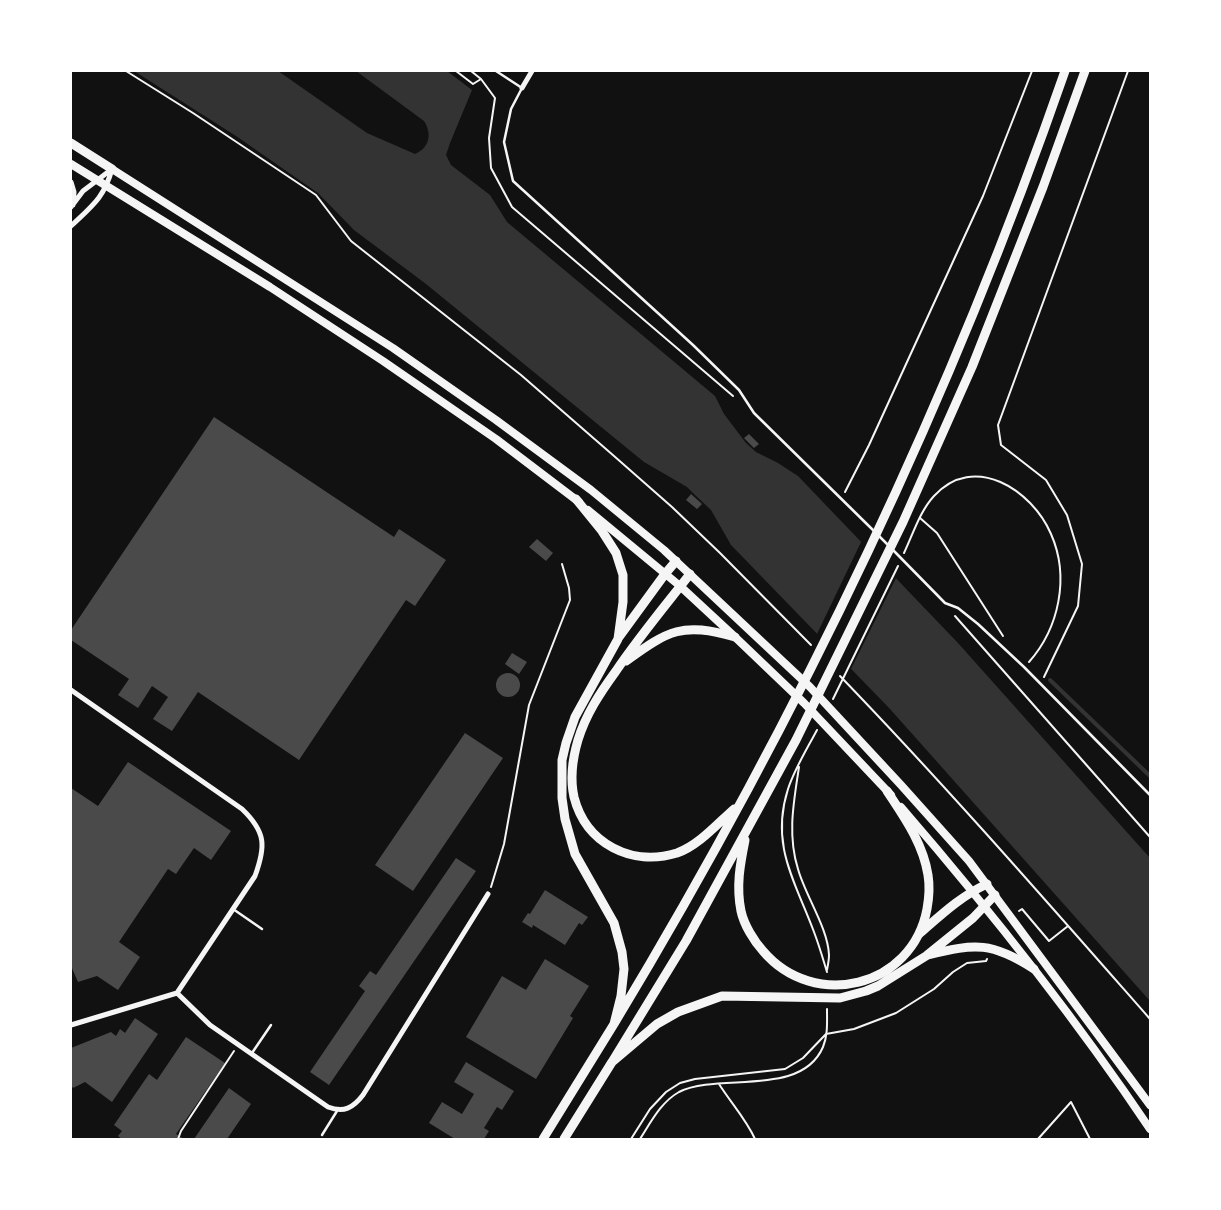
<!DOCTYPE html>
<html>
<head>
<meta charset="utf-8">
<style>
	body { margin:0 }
	#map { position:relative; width:1221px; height:1210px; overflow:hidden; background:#111; font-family:"Varela Round",sans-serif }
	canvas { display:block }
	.frame { position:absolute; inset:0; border:72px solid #fff; pointer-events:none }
</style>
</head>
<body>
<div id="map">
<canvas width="1221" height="1210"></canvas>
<div class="frame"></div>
</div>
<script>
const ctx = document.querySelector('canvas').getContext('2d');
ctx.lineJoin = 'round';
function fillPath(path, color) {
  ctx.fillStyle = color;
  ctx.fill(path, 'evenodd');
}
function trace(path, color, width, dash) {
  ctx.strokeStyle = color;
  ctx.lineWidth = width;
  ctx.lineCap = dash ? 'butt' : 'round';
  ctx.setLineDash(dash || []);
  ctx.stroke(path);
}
const water = new Path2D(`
	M134,71h144l89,62 48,21c15,-6 17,-21 9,-33l-68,-50h91l25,19 -22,53 -4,12 5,10 39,30 17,27 208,174 9,18 22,29 10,9 22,11 20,13 160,167 192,215v143l-260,-292 -159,-164 -20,-35 -16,-15 -8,-8 -43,-25 -218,-178 -72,-54 -36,-37 -82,-57z`);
const pier = new Path2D(`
	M862,540l35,36 -47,95 -34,-35z`);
const stream = new Path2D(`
	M1050,680l100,96`);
const building = new Path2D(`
	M214,417l180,120 5,-8 47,31 -31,46 -9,-6 -107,160 -101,-68 -26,39 -19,-12 15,-22 -16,-11 -14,22 -20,-13 11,-16 -58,-39v-10z
	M749,434l10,10 -5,4 -10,-10z
	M691,494l11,10 -5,5 -11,-9z
	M537,539l16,14 -7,8 -17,-14z
	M512,653l15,9 -8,12 -14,-10z
	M496 685a12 12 0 1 1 24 0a12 12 0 1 1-24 0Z
	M465,733l38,25 -90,133 -38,-26z
	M128,762l103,69 -20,29 -17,-12 -18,26 -8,-5 -49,73 21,15 -22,33 -21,-14 -19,6 -7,-16v-178l27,18z
	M456,858l20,13 -147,214 -19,-13 55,-81 -6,-5 11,-15 6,4z
	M545,890l43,27 -6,8 -3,-2 -14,22 -32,-20 -1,3 -10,-6 6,-9 2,1z
	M545,959l44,27 -19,30 3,2 -37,61 -70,-42 36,-61 24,14z
	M135,1018l23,16 -46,68 -27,-20 -12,6 -2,-3v-37l40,-16 5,4 4,-7 5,4z
	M186,1037l39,26 -49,71 8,5h-62l-4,-3 4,-5 -8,-6 35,-51 8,6z
	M466,1062l48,29 -12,19 -5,-3 -13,21 5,3 -5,8h-29l-26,-16 13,-21 20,12 12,-20 -20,-12z
	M229,1088l22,16 -24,35h-33z`);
const path = new Path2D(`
	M126,71l67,42 123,82 35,46 170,134 93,81 58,51 48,46 91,92
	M456,71l17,13 8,-5
	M471,71l10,8 14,19 -6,40 2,30 21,39 221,189
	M845,492l24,-47 114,-249 49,-125
	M920,518l17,15 66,103
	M904,553c9,-19 16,-42 30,-57 40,-44 98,-6 117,38 19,43 8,94 -22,128
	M955,616l195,221
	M840,676c107,111 208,227 310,343
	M1044,677l34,-71 4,-42 -15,-49 -21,-35 -45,-35 -3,-20 130,-354
	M833,699l65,-133
	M817,730c-10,19 -22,38 -29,59 -18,56 7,92 26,143 5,13 9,27 13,40
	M799,767c-5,34 -12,67 -1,102 7,26 30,59 31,86 0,5 -1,10 -2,15
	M491,887l13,-43 25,-139 41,-105 -1,-12 -7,-24
	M1019,911l3,-2 27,32 19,-15
	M719,1084c12,19 27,35 36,55
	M178,1139l3,-8 53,-80
	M631,1139l19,-30 16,-17 14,-9 15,-4 90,-10 18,-11 23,-24 28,-5 42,-16 38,-24 19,-17 14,-9 19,-2 1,-2
	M640,1139c11,-17 21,-37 39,-47 40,-20 122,6 144,-45 5,-12 4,-25 4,-38
	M1038,1139l33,-37 19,37`);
const service = new Path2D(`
	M496,71l26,17 -11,21 -7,33 9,39 180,164 46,45 15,23 121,119
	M879,536l10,10
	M893,550l52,53 13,5 20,16 46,43 126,128
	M233,909l29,20
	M252,1053l19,-28
	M322,1135l15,-24`);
const minor = new Path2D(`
	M522,88l10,-17
	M71,182l3,10 -1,13
	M71,207l12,-16 29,-22
	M71,226c21,-20 33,-28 41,-57
	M71,690l171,119c24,23 24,37 13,67l-78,117
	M177,993l33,32 118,82c16,6 25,1 35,-12l125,-201
	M71,1025l106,-32`);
const secondary = new Path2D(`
	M71,164l199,123 113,74 113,78 83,63
	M112,169l281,179 103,72 95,70 73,60 146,137 91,98 68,76 181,244
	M588,510l92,76 55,51 69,66 87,92
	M901,807c89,103 173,209 249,322`);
const primary = new Path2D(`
	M690,574c-25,32 -51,63 -74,97 -16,22 -30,43 -38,69 -5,17 -8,39 -4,57 12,47 58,70 103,56 22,-8 40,-29 57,-44
	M619,637l46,-63 11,-13
	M626,661c43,-31 56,-39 109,-24
	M745,840c-5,25 -9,46 -4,71 3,14 13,30 22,40 51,60 149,37 164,-42 2,-11 3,-22 1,-34 -5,-32 -24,-58 -41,-84
	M919,934c22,-19 42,-38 68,-50
	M928,955c48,-12 64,-13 106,14
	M614,1024c181,-300 336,-622 451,-953
	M612,1062l74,-121 110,-201 107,-218 69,-155 71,-180 42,-116
	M543,1139l71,-115 7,-28 3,-27 -2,-17 -8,-29 -39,-69 -10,-35 -3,-21v-38l4,-17 9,-26 43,-78 5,-37v-27l-7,-22 -14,-22 -26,-32
	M564,1139l48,-77 45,-38 21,-12 44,-16 118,2 26,-7 12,-5 48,-30 47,-38 22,-23`);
const trunk = new Path2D(`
	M71,143l41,26`);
fillPath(water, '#333');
fillPath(pier, '#111');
trace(stream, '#333', 4);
fillPath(building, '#4a4a4a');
trace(path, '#f5f5f5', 2);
trace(service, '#f5f5f5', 2.5);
trace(minor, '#f5f5f5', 5);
trace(secondary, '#f5f5f5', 8);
trace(primary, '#f5f5f5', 9);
trace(trunk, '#f5f5f5', 9);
</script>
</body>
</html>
